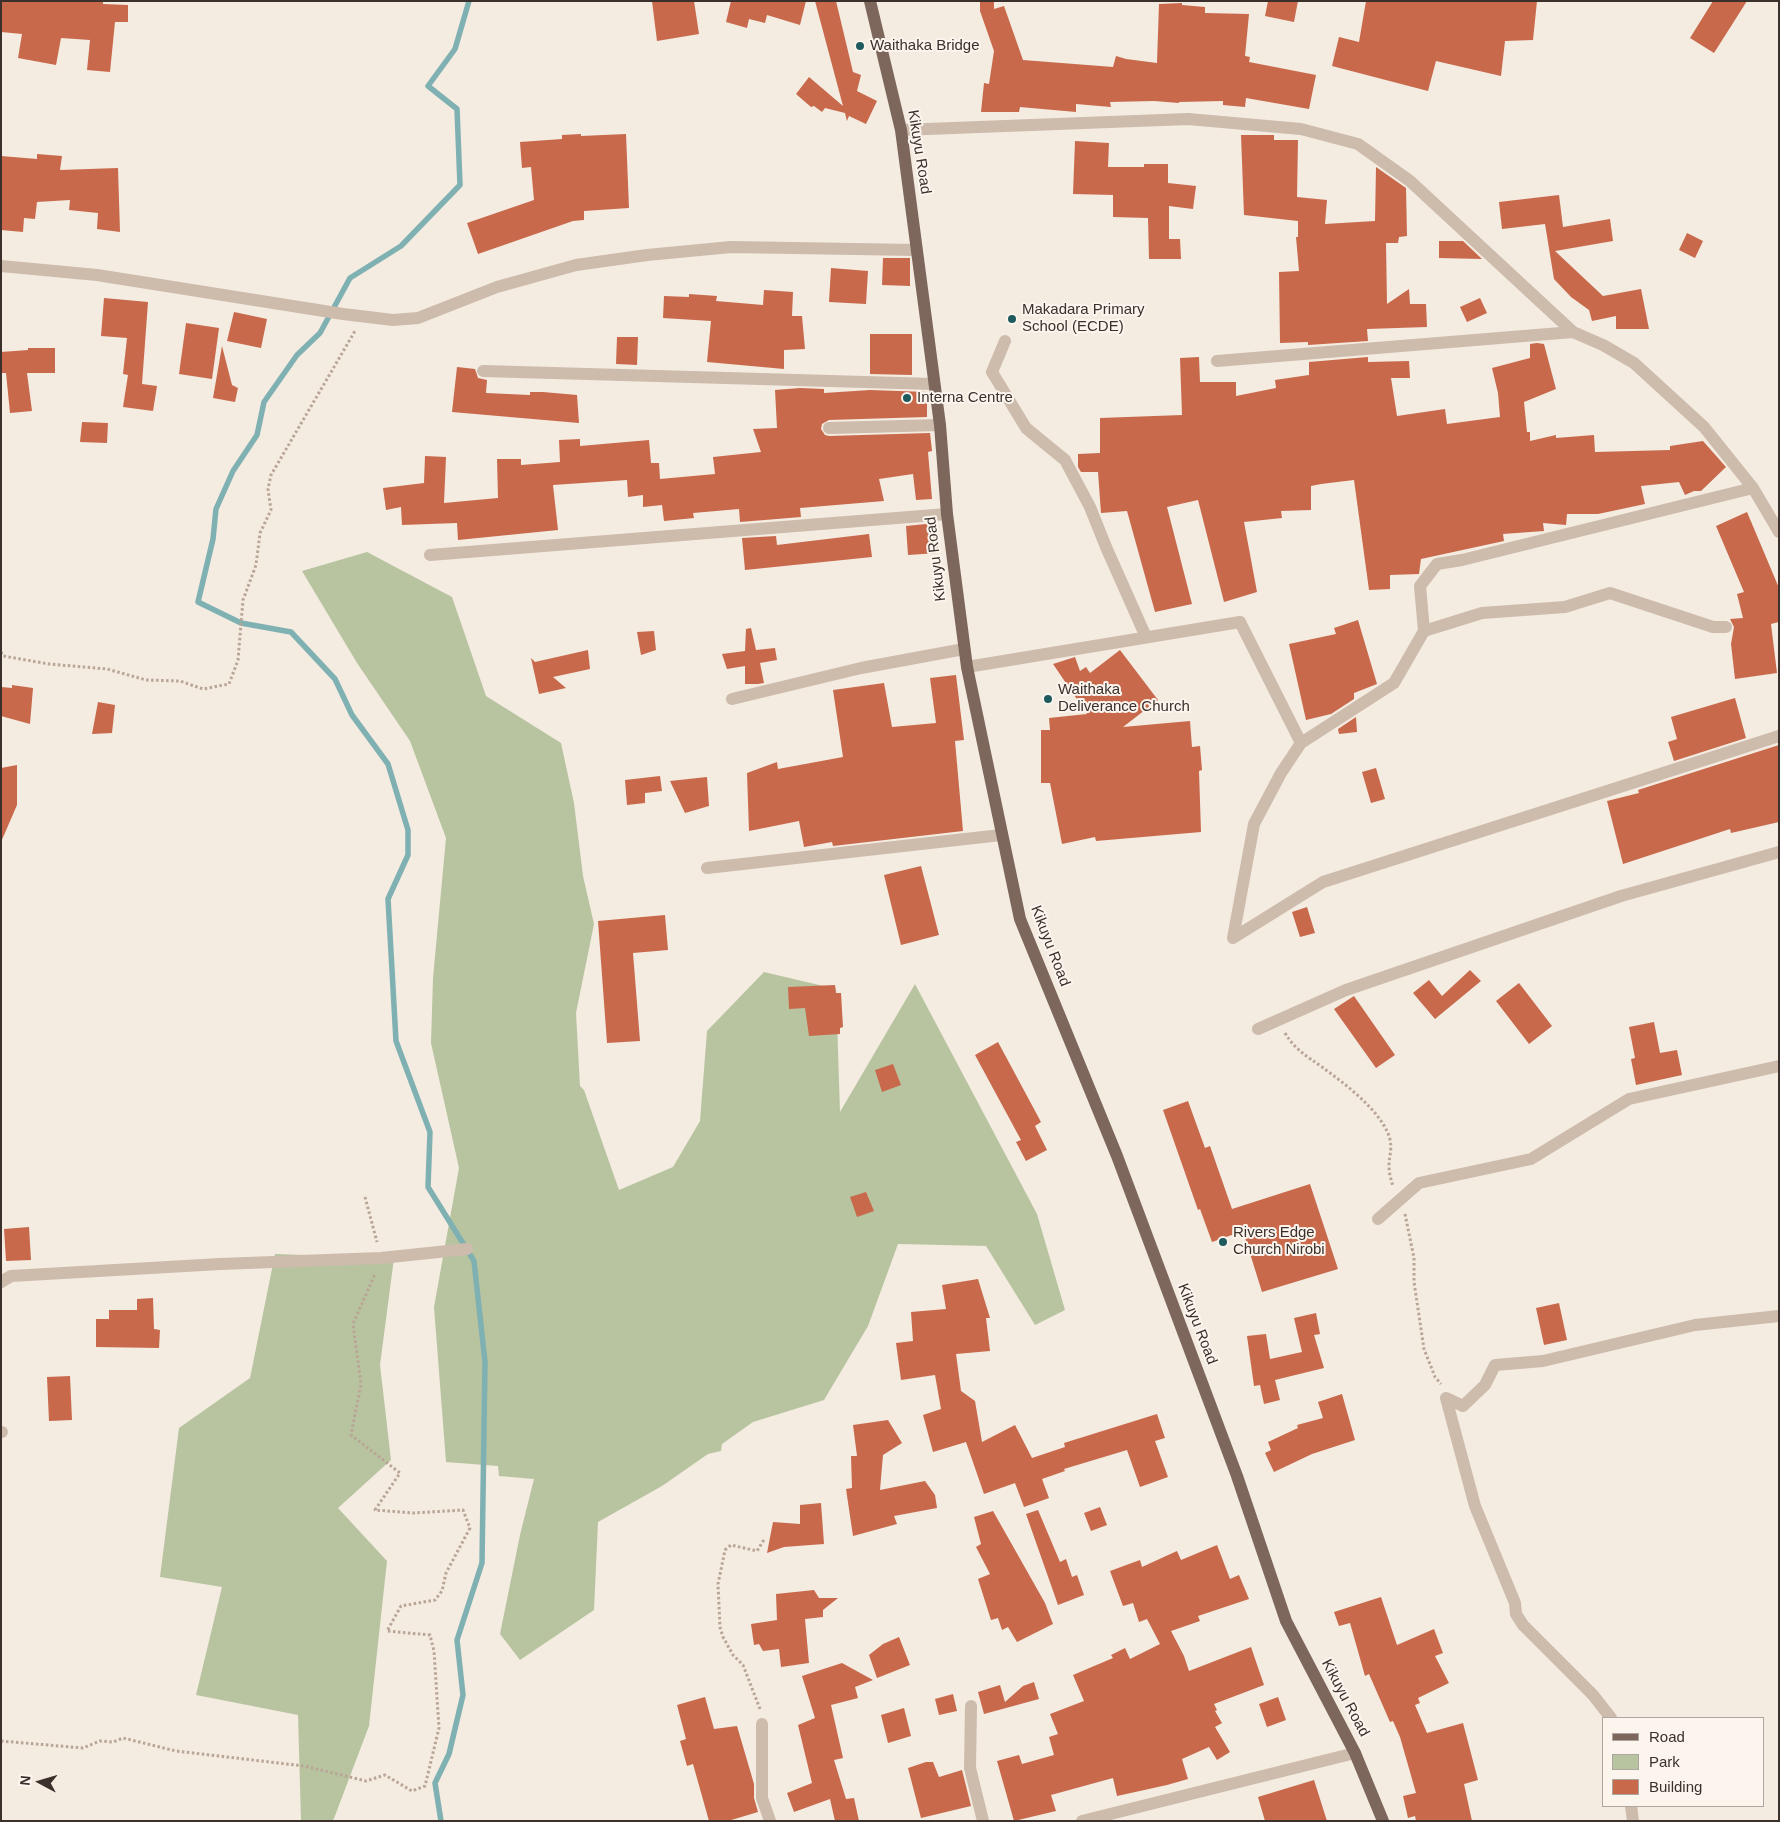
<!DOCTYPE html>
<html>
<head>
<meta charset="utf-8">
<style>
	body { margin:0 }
	#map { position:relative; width:1780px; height:1822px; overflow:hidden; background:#f4ebe1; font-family:Arial,sans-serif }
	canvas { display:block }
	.frame { position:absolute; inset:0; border:2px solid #3b302b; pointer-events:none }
	.legend { position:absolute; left:1602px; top:1717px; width:162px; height:90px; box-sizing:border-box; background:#fbf5ee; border:1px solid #aea6a0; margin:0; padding:6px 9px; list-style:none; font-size:15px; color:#3b302b }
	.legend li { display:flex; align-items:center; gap:10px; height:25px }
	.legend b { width:25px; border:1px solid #aea6a0 }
	.north { position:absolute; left:15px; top:1757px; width:50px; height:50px; -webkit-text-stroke:4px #fbf5ee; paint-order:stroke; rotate:276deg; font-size:14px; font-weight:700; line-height:20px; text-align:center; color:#3b302b }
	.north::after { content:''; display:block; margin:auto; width:18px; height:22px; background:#3b302b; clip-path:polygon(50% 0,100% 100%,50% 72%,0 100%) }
</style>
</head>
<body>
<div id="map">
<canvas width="1780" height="1822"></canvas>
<div class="frame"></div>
<ul class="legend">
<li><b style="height:6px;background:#7d675c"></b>Road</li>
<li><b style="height:14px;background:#b8c4a0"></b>Park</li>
<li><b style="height:14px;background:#c8694b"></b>Building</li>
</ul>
<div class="north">N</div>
</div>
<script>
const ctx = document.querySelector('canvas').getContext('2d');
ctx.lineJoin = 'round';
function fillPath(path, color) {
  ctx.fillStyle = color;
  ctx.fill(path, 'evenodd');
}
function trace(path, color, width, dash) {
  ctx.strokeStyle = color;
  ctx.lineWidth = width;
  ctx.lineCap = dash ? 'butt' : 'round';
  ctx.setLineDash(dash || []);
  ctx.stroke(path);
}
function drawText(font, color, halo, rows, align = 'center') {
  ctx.font = font + ' Arial,sans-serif';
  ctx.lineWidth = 4;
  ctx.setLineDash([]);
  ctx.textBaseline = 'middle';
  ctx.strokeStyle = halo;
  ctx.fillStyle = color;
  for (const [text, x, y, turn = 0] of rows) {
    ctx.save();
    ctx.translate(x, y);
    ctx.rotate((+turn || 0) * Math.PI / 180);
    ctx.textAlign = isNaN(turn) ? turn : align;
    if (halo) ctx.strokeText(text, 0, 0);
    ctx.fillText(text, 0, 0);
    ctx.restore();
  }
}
const green = new Path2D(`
	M367,552l85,45 34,99 75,47 13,60 9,73 11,48 -18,89 4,73 4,4 35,100 54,-23 27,-46 7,-90 57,-59 72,17 4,123 75,-128 122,230 28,96 -30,15 -49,-79 -88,-2 -30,82 -44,74 -71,22 -31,22 -1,7 -13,3 -46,32 -64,36 -4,88 -74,50 -20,-26 20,-99 14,-56 -35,-3 -1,-10 -52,-4 -12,-155 25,-139 -28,-125 2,-65 13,-140 -36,-97 -53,-78 -55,-92z
	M275,1254l119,4 -14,107 11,95 -53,48 49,53 -18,165 -36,95h-32l-3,-106 -102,-20 26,-108 -62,-10 19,-149 71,-50z`);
const stream = new Path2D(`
	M441,1821l-6,-38 14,-29 14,-59 -6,-55 25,-77 3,-201 -11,-101 -46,-74 2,-55 -34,-91 -8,-142 20,-44v-25l-20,-66 -36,-49 -17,-36 -44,-47 -50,-9 -43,-21 15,-63 3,-30 17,-38 24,-36 7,-33 33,-47 23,-22 30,-55 51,-32 59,-61 -3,-76 -29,-23 27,-37 14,-48`);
const building = new Path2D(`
	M1,1h102v3l25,1v17h-13l-5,50 -23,-2 3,-30 -29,-2 -5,27 -38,-7 4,-24 -21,-2z
	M652,1h42l5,33 -42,7z
	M731,1h75l-6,24 -33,-10 -2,8 -16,-4 -2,9 -21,-6z
	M815,1h21l17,71 8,3 -4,16 20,10 -11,23 -17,-8 -2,5 -2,-8 -20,-5 -3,4 -8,-6 -3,1 -15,-13 13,-17 34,29z
	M980,1h14v8l10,-3 19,54 90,7 3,-11 10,3 31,4 2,-59 23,-1v2l23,2v6l44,1 -4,42 5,1 -1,5 67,13 -7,34 -63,-11 -1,9 -22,-2v-4l-44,1v1l-25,-2 -44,1 1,5 -35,-3v8l-56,-5 -1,5h-38l3,-29 5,1 5,-33 -14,-40z
	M1268,1h30l-4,21 -29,-6z
	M1366,1h171l-4,39 -28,1 -4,35 -65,-15 -8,30 -96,-25 7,-29 20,5z
	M1713,1h34l-33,52 -24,-15z
	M581,134v2l45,-2 3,74 -45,3v9l-11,1 -95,33 -11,-31 67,-23 -3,-33 -9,1 -2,-26 42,-3v-4z
	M1241,135h33v5h24l-1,57 30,3 -2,24 50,-3 1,-54 30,21 1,48 -8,1 -1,6h-12l1,61 22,-15 1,15h16l1,23 -60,2 1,12 -60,4v-3l-28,1 -1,-71 20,-1 -3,-34h2v-16l-54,-6z
	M1075,141l34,2 -1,24h36v-3h24v19l28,3 -3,23 -24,-3v33h11l1,20h-32l-1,-41 -35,-1v-22l-40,-1z
	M37,154l25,2 -2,14 58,-2 2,64 -23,-3 1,-16 -29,-3 1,-10 -33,2 -2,17 -11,-1 -1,14 -22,-2v-74l36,3z
	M1559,195l4,32 47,-8 3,22 -58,10 48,45 38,-7 8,40h-33v-13l-24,5 -3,-11 -18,-13 -17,-18 -9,-55 -43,5 -3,-27z
	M1687,233l16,8 -8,17 -16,-8z
	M1439,241h24l19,18 -43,-1z
	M883,258h27v28l-28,-1z
	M831,268l37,3 -2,33 -37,-2z
	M764,290l29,2 -1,24h10l3,33 -21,1v19l-77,-7 4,-41 -48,-3 1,-22 25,1v-3l28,2 -1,5 47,4z
	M104,298l44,4 -6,82 15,2 -4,25 -30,-4 5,-32 -5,-1 4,-36 -26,-2z
	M1480,298l7,15 -20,9 -7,-15z
	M234,312l33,7 -6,29 -34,-7z
	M186,323l33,5 -7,51 -33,-5z
	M870,334h42v41l-42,-1z
	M617,337h21l-1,28 -21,-1z
	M1537,343l7,1 12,45 -32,13 3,30h3v9l26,-6v3l38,-3 1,17 75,-2v-4l33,-5 23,26 -25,24h-7l-9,4 -6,-13 -38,4 4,18 -47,10h-31l-1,11 -23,-2 1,8 -41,3 1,7 -83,18 -2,15 -29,1v14l-21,1 -15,-110 -33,4 -10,2v24l-30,1 1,7 -38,4 13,70 -33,10 -26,-102 -31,7 25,97 -37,8 -28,-101 -26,2 -3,-41h-17l-3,-5v-13l22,-1v-35l82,-3 -2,-57 19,-1 1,25h36v14l40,-8 -1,-8 34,-5v-13l59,-5v5l41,-1 1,17h-19l6,38 48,-7 2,15 53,-7 -2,-24 -6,-25 38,-10v-14z
	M222,346l10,39 6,3 -3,14 -22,-4z
	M28,348h27v25h-28l5,38 -22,2 -4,-40h-5v-21l27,-2z
	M457,367l18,2 3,9 9,2 -1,13 44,2v-3h13l34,3 2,28 -127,-11z
	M800,388l24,1v4l46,-3 57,2v25l-98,3 -7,4 -1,5 4,6 4,1 101,-3 2,18 -4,1 4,47 -16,1 -3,-26 -34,5 5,22 -84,7 1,9 -61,5 -1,-13 -46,4 1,5 -30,3 -2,-16 -19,2v-12l-15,2 -1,-17 -74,5 5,45 -100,10 -1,-17 -55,2 -1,-18 -15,3 -3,-22 41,-5 1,-27 21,1 -2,46 54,-5 -1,-39h24v6l39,-3 -1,-22 21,-1v7l69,-6 2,23h8l1,16 55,-5 -2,-17 48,-5 -8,-23 24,-1 -2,-38z
	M82,422l26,1 -1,20 -27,-1z
	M1747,512l32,76v34l-8,2 6,49 -42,6 -4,-35 3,-17 -4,-8 13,-1 -6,-24 7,-2 -28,-66z
	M936,523l2,30 -30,2 -2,-29z
	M869,534l3,23 -127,13 -3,-32 34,-2 1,9z
	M1358,620l19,64 -23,9v6l-23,15 -25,6 -17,-76 47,-10 -2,-6z
	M751,628l5,22 19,-2 2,12 -17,3 4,20 -6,1h-13v-18l-18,3 -5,-15 23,-3 1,-22z
	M654,631l2,19 -15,5 -4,-23z
	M588,650l2,19 -37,8 13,11 -27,6 -8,-36 4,4z
	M1120,650l38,50 -35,27 67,-6 2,26 8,-1 2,24 -3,1 2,61 -105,9 -1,-4 -33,7 -12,-61h-9v-53h9l-1,-12 38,-4 -34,-50 22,-7 5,14 6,-4 4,6z
	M956,675l8,65 -9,1 8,90 -130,15 -1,-4 -28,5 -5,-26 -50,10 -2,-58 30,-11 1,7 65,-12 -10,-67 51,-7 8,44 44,-4 -6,-45z
	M12,685l21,3 -3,36 -29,-8v-29l11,1z
	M1735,698l11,40 -72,23 -6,-19 9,-3 -6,-22z
	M98,702l17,3 -3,28 -20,1z
	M1356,717l1,15 -18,2 -1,-5z
	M1779,745v77l-48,11 -1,-4 -107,35 -16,-63 32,-8 -1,-3 25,-8z
	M17,765v40l-16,37v-74z
	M1376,768l9,31 -14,4 -9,-31z
	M660,776l2,15 -17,2v10l-18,2 -2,-25z
	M707,777l2,29 -24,7 -15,-32z
	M921,866l18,69 -38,10 -17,-70z
	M1307,907l8,26 -15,4 -8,-25z
	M665,915l3,35 -35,3 7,88 -33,2 -9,-122z
	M1470,970l11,11 -46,38 -22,-26 16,-13 13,16z
	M1519,983l33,43 -23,18 -33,-43z
	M835,985l1,8h5l2,34 -3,1v6l-31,2 -4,-28 -16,1 -1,-22z
	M1354,996l41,59 -19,13 -42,-59z
	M1654,1022l6,31 17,-3 5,25 -46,10 -5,-26 4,-1 -6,-31z
	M998,1042l43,80 -6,4 12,24 -21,11 -10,-19 5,-2 -46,-85z
	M893,1064l8,21 -19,7 -7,-22z
	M1188,1101l17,47 5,-2 22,63 78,-25 28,85 -76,23 -19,-61 -31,11 -12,-33 -2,1 -35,-100z
	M866,1192l8,19 -17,6 -7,-20z
	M29,1227l2,33 -25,1 -2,-32z
	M978,1279l12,39h-4l4,33 -34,3 5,37 14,10 7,41 33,-17 17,33 33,-11 -1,-4 93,-29 8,24 -10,3 13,36 -28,10 -13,-37 -63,19 1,2 -23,8 7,19 -25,9 -9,-24 -31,11 -18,-52 -33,10 -10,-37 18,-6 -6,-34 -34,5 -5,-37 17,-2 -2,-29 35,-3 -4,-24z
	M153,1298l1,31 6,1 -1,18 -63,-1v-28h13v-9h28v-11z
	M1559,1303l8,37 -23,5 -8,-37z
	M1316,1313l4,21 -6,1 10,33 -49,12 5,20 -16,4 -4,-19 -6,1 -7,-50 19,-2 4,25 32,-7 -8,-34z
	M70,1376l2,44 -23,1 -2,-44z
	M1342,1394l13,46 -43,14 -38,18 -9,-19 6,-3 -3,-8 30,-14 -1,-3 26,-7 -5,-16z
	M888,1420l14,23 -19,12 -3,35 45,-9 10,14 2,13 -43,8 3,8 -44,12 -7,-47 6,-1 -1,-32h6l-4,-31z
	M821,1503l3,41 -40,3 -17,6 6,-31 27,2v-19z
	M1100,1507l7,18 -16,6 -7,-18z
	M1038,1510l22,52 6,-3 6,18 5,-2 7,20 -26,10 -32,-91z
	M993,1511l52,92 8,21 -36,18 -9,-15 -6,3 -4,-12 -7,2 -13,-41 12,-5 -14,-27 5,-3 -7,-27z
	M1217,1545l13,34 9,-4 10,24 -51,17 2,5 -29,10 13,25 5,15 62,-24 13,38 -50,19 3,6 -2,1 7,12 -7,4 15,25 -13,8 -8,-13 -27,12 6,20 -21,6 -50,11 -4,-18 -62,17 5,16 -42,10 -17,-60 22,-6 3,9 32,-9 -5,-18 9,-3 -8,-20 34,-13 -11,-26 40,-17 -2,-3 14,-7 5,11 30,-15 -13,-25 -8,3 -6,-19 -10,3 -13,-35 30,-11 2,7 35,-16 4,9z
	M814,1590l5,8h19l-15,12v7l-18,2 4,44 -28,4 -2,-18 -16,2 -4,-7 -5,1 -3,-21 26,-4 -1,-26z
	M1381,1597l16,48 37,-16 9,24 -8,3 14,27 -31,15 2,5 -5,2 12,28 36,-10 15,57 -14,4 8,37h-56l-1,-5 -7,2 -5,-22 13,-3 -16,-56 -7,-16 -3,1 -21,-48 -4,2 -15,-53 -11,3 -5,-14z
	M899,1637l11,28 -33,13 -8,-23 14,-11z
	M842,1663l31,17 -18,7 3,11 -27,7 12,53 -9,2 12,39 8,-1 5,23h-24l-5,-22 -36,13 -7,-19 25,-10 -14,-58 17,-7 -13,-42z
	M1034,1682l5,17 -55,15 -6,-22 22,-7 5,17 18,-16z
	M953,1694l4,17 -18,4 -4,-16z
	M705,1697l9,32 23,-3 17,58v14l4,14 -30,9h-19l-16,-57 -6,2 -7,-25 6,-2 -9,-34z
	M1278,1697l8,23 -19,7 -8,-23z
	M904,1708l7,28 -23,7 -7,-28z
	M926,1762h7l6,15 23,-7 9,36 -50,12 -13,-50z
	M1314,1780l13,41h-62l-7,-24z`);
const path = new Path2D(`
	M1,652l2,4 46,8 58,5 39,11 34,1 23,8 26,-5 9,-24 5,-60 13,-35 4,-32 11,-23 -3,-21 3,-14 84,-144
	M1285,1033c11,18 22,23 37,34 23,17 57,42 67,69 4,11 0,20 0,30 0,7 2,14 4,20
	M365,1197l12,45
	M1405,1214l9,44v24l10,67 11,28 6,7
	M760,1709l-17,-44 -10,-10 -10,-18 -3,-10 -2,-43 7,-34 6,-5 26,6 8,-13
	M1,1741l82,7 17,-7 13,1 10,-4 53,13 128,15 62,15 19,-6 27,16 13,-5 14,-58 -5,-77 -4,-16 -43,-4 14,-25 34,-6 7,-9 4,-18 24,-45 -7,-18 -50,3 -38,-3 25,-37 -49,-38 10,-51 -8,-60 22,-50`);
const minor = new Path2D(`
	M901,130l287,-11 113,10 57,15 52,37 163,151 30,13 31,18 70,64 49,61 26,44
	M1,266l96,9 246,39 50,6 25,-2 79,-31 79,-22 71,-10 84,-8 185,3
	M1005,341l-13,31 34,56 39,32 25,47 16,40 40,90
	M1217,361l356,-29
	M483,371l451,13
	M829,428l111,-3
	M430,555l517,-41
	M1424,631l58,-18 83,-6 45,-14 103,34h13
	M967,667l273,-45 61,121 -20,30 -27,51 -21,114
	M732,699l129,-31 103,-19
	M1301,743l93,-60 30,-52 -4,-45 17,-22 25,-4 291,-72
	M707,868l294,-33
	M1233,938l90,-56 456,-146
	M1258,1029l88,-39 275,-94 158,-44
	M1378,1219l41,-36 112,-24 98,-60 150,-33
	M1,1282l10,-6 209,-12 161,-6 86,-9
	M1,1432h1
	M971,1706l-1,62 13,53
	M1611,1718l-18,-23 -70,-70 -7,-11 -1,-11 -40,-97 -29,-108 17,8 22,-21 10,-20 48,-4 152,-36 84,-9
	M762,1724v74l8,23
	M1631,1806l2,15
	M1082,1821l273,-68`);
const major = new Path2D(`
	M870,1l31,129 39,295 7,89 20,153 53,252 97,237 120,320 49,145 69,132 28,68`);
const markers = [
	[860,46,5,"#1f5a5e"],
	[1012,319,5,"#1f5a5e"],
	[907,398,5,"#1f5a5e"],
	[1048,699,5,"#1f5a5e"],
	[1223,1242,5,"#1f5a5e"]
];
const poiNames = [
	["Waithaka Bridge",870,46],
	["Makadara Primary",1022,310],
	["School (ECDE)",1022,327],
	["Interna Centre",917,398],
	["Waithaka",1058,690],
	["Deliverance Church",1058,707],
	["Rivers Edge",1233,1233],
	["Church Nirobi",1233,1250]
];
const streetNames = [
	["Kikuyu Road",919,152,81],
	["Kikuyu Road",936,559,-97],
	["Kikuyu Road",1050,946,69],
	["Kikuyu Road",1197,1324,69],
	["Kikuyu Road",1345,1698,62]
];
fillPath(green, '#b8c4a0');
trace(stream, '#7fb0b2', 5.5);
fillPath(building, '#c8694b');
trace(path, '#b9a596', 3, [2.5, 2.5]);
trace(minor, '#cdbbac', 12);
trace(major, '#7d675c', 12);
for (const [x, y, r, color] of markers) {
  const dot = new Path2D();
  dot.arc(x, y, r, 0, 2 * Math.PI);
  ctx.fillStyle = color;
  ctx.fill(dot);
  trace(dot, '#fbf5ee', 2);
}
drawText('15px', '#3b302b', '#fbf5ee', poiNames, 'left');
drawText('15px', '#3b302b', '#fbf5ee', streetNames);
</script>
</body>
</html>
